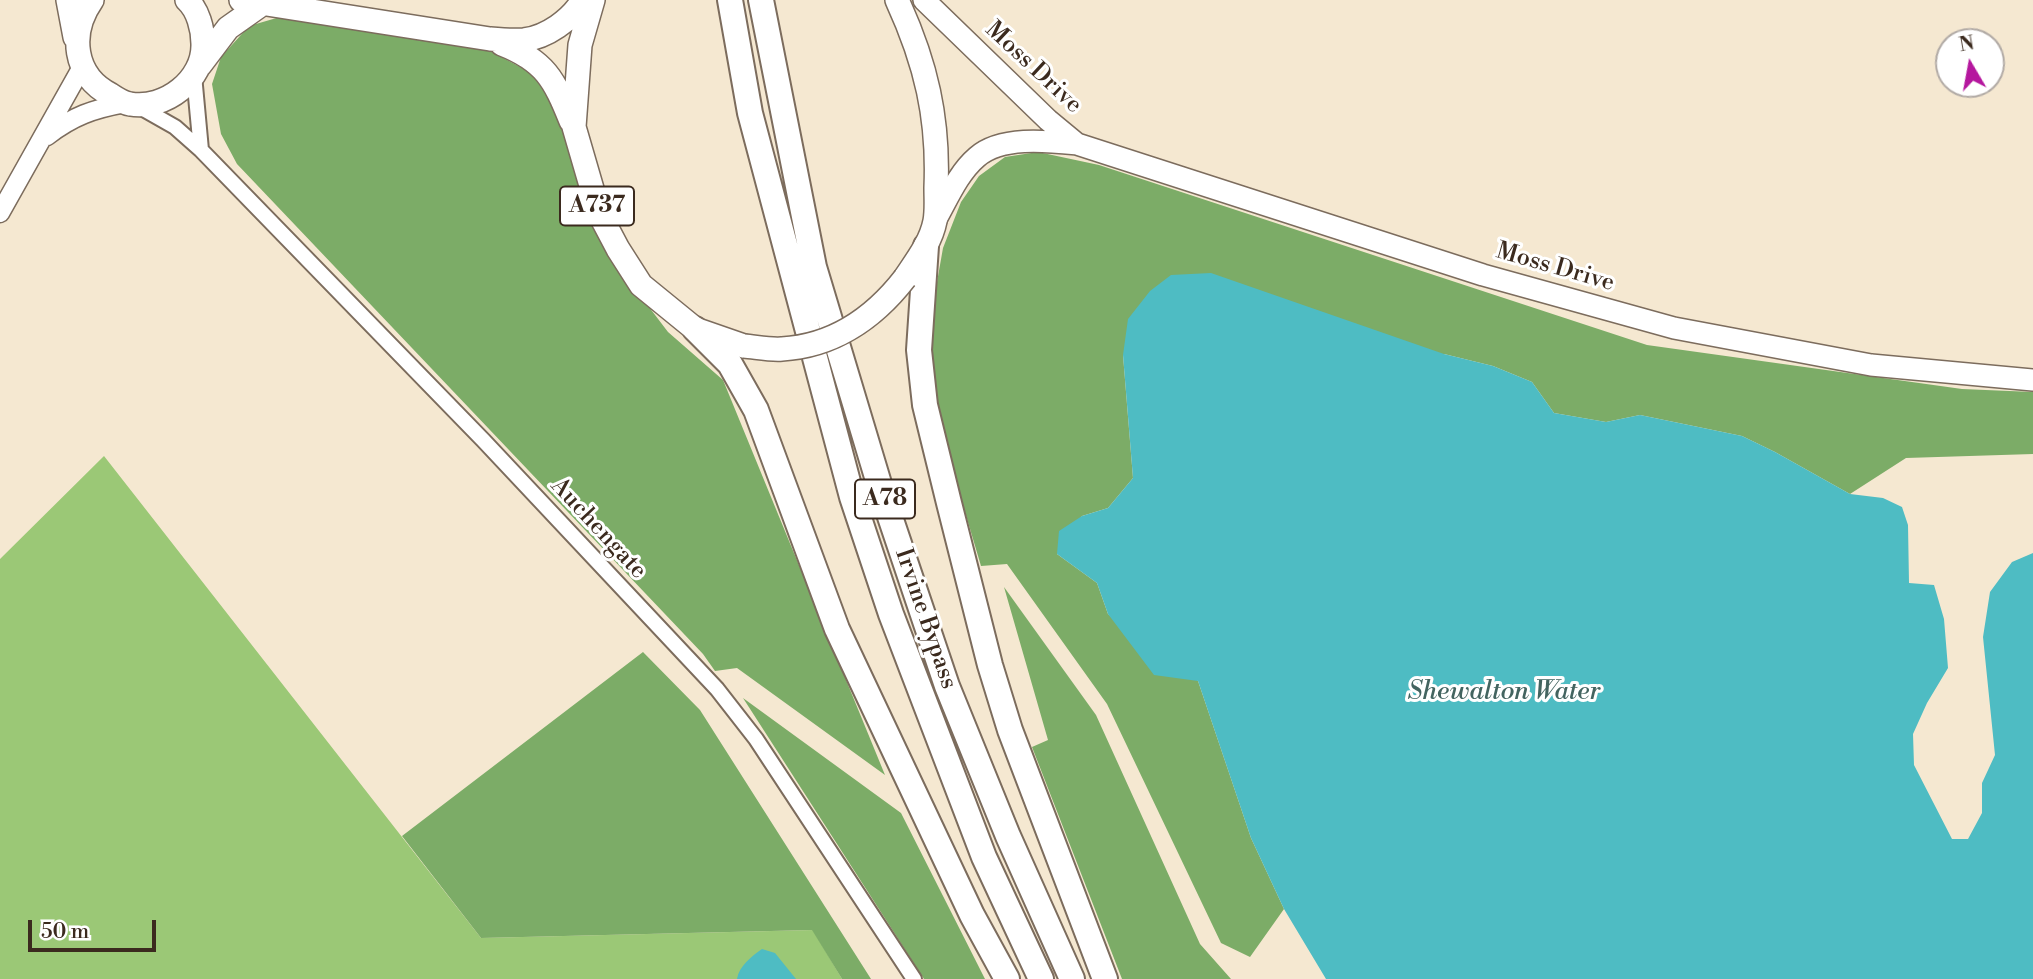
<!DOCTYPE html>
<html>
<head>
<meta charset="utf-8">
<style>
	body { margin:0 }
	#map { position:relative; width:2033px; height:979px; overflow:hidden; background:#f5e8d1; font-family:"Libre Bodoni",serif }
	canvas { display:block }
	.north { position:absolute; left:1935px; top:28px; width:70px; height:70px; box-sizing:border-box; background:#fff; border:2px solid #b1aaa5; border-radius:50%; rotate:350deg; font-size:19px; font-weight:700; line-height:28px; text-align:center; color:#3b2a1e }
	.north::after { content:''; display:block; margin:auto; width:24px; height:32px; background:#b5179e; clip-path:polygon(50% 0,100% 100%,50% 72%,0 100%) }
	.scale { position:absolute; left:28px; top:920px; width:128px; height:32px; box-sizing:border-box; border:4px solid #3b2a1e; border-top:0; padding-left:9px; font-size:21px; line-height:24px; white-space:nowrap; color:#3b2a1e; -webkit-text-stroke:5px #fff; paint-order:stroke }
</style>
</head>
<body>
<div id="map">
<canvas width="2033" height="979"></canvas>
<div class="north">N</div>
<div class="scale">50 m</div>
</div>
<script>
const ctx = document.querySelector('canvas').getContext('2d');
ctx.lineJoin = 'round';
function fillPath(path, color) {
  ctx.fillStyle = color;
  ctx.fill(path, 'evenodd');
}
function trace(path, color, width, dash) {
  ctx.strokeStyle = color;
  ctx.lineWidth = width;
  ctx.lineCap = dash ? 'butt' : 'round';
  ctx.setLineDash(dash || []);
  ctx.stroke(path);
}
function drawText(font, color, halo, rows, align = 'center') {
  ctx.font = font + ' "Libre Bodoni",serif';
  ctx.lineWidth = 6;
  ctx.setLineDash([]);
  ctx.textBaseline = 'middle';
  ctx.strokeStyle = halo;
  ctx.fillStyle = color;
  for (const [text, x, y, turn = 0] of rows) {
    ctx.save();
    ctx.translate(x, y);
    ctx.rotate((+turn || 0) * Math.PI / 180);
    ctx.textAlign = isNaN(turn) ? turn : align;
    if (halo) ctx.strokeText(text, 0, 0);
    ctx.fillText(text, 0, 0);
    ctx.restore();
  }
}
const green = new Path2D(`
	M104,456l377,482 332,-8 29,49h-842v-420z`);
const forest = new Path2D(`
	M280,17l210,34 36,19 25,24 53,154 64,84 55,48 162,395 -148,-107 -22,3 -12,-17 -466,-490 -16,-30 -9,-50 9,-27 28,-31z
	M1038,152l61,13 548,180 315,44 71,3v62l-127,4 -56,36 -75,-42 -33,-16 -102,-21 -34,7 -52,-9 -22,-31 -39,-16 -49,-12 -321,1 10,123 -25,30 -26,8 -25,38 40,29 11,31 90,67 53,157 33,71 -34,48 -29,-14 -114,-239 -100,-140 -26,2 -50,-169 -3,-64 15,-85 18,-46 18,-26 26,-19z
	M1004,587l92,128 104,229 31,35h-109l-90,-232 16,-7z
	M643,652l57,58 171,269h-29l-30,-49 -331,8 -79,-102z
	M743,698l158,115 84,166h-61z`);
const water = new Path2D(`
	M1211,273l233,81 49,12 39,16 22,31 52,9 34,-7 102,21 33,16 75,42 33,4 19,9 6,18 1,58 25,2 10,34 4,49 -21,35 -14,31 1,31 38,74h16l14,-26v-30l13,-28 -12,-118 7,-45 22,-30 21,-9v426h-707l-42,-70 -33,-71 -53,-157 -44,-6 -46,-61 -11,-31 -40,-29 2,-23 23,-15 26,-8 25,-30 -10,-123 5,-36 22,-28 21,-16z
	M762,949l13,4 21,26h-59c2,-13 15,-23 25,-30z`);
const minor = new Path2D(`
	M194,75l7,75
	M138,106l37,21 26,23 283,291 233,248 39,50 158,240`);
const tertiary = new Path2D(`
	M47,136c26,-20 46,-27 79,-33
	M0,213l82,-146`);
const secondary = new Path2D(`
	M924,0l124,120 29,24
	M935,221c12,-21 23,-48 42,-64 24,-21 70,-16 100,-13l406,131 191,53 197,37 162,15`);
const primary = new Path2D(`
	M68,0l7,37
	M92,0c-23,33 -19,76 19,95 6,4 12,8 19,9 35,6 74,-24 73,-60 0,-15 -5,-34 -16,-44
	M241,0l249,39c11,1 23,2 34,1 23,-3 47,-20 59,-40
	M593,0l-13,45 -6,82 25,86 19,36 23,36 54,44 49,17
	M897,0c29,63 42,118 39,188 0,11 1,22 -1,33 -4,21 -18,39 -30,57
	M502,44c43,17 52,35 69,77
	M200,65l28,-37 34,-24`);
const trunk = new Path2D(`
	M730,0l20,113 102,384 39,117 93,243 57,122
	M761,0l53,267 66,220 67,199 61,150 64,143
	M926,246l-7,104 6,55 24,98 41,162 20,65 95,249
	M695,329l35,35 26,46 81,219 135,286 35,64`);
const primaryBridge = new Path2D(`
	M744,346c12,1 26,4 38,3 51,-3 92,-31 123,-71`);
const shields = [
	[597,206,74],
	[885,499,60]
];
const shieldNames = [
	["A737",597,206],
	["A78",885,499]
];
const streetNames = [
	["Moss Drive",1033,68,43],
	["Moss Drive",1555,268,16],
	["Auchengate",598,529,47],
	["Irvine Bypass",925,619,71]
];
const waterNames = [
	["Shewalton Water",1504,693]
];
fillPath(green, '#9bc876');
fillPath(forest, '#7cac67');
fillPath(water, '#4ebcc3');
trace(minor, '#7c6c5d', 18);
trace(tertiary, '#7c6c5d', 21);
trace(secondary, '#7c6c5d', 24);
trace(primary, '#7c6c5d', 26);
trace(trunk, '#7c6c5d', 28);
trace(minor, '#fff', 14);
trace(tertiary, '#fff', 18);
trace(secondary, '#fff', 21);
trace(primary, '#fff', 23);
trace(trunk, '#fff', 24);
trace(primaryBridge, '#7c6c5d', 26, []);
trace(primaryBridge, '#fff', 23);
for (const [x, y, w] of shields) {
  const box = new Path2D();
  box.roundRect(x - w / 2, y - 19.5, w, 39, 5);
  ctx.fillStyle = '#fff';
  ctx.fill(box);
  trace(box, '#3b2a1e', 2);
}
drawText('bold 23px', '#3b2a1e', null, shieldNames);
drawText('24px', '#3b2a1e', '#fff', streetNames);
drawText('italic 26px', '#436460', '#fff', waterNames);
</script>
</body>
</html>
